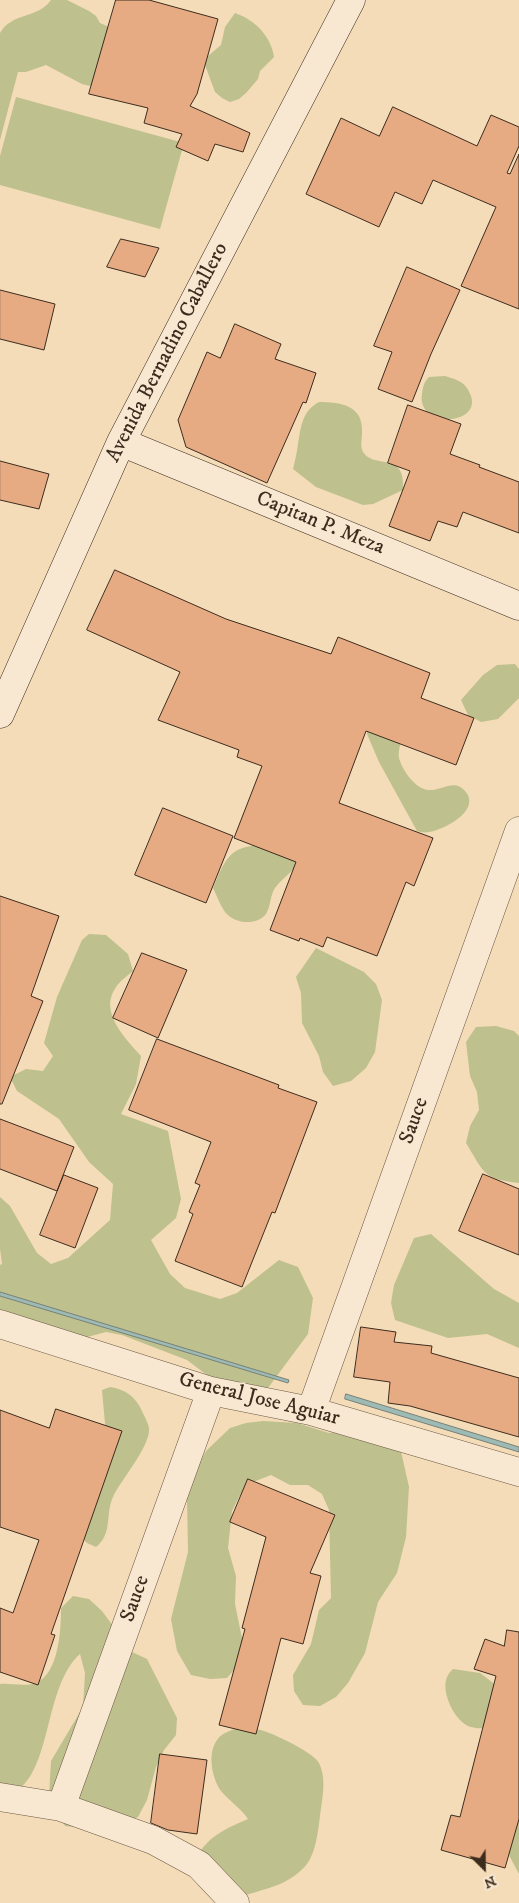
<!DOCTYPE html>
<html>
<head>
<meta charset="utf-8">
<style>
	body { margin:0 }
	#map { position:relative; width:519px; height:1903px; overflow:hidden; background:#f4dcb9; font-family:"IM FELL DW Pica",serif }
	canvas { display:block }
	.north { position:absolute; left:459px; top:1843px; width:50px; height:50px; -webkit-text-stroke:4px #f8e8d2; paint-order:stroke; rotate:157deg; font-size:14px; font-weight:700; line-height:20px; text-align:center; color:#3d2c1d }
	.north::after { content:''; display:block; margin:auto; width:18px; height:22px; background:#3d2c1d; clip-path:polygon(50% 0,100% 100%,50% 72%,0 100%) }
</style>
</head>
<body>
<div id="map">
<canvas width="519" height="1903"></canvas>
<div class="north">N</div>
</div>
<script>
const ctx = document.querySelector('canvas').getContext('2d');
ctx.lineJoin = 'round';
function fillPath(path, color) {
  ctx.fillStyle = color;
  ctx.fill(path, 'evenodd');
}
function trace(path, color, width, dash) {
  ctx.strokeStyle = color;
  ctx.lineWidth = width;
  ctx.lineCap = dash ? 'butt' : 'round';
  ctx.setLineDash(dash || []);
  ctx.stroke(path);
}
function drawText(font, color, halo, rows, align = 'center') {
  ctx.font = font + ' "IM FELL DW Pica",serif';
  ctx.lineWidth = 4;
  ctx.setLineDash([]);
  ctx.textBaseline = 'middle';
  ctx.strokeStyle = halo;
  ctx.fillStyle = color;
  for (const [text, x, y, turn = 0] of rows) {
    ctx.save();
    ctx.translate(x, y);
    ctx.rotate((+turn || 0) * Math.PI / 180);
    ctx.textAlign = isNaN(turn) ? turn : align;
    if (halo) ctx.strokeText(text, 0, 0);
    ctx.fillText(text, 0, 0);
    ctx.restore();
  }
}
const green = new Path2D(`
	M51,0h16l22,11 7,5 4,7 16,7 3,63 -37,-9 -36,-19 -20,7h-8l-18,68v-107c12,-21 38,-14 51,-33z
	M235,13c20,7 36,23 39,44l-14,14 -2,8 -12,14 -7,6 -9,3 -8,-4 -7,-6 -10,-27 3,-9 13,-11 4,-18z
	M16,97l168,46 -24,86 -160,-44v-29z
	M445,376c13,4 21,6 26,20 10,30 -55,32 -49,-2 1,-8 2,-12 7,-17z
	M319,402c21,0 45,3 43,31 0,6 -2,13 1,19 12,18 43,-2 40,38l-30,14 -10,1 -47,-18 -23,-18c2,-8 4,-17 5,-25 3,-17 4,-33 21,-42z
	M515,664l4,5v29l-21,21 -17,3 -13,-7 -7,-15 22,-25 14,-10z
	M367,717l35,22c-2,5 -4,13 -3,19 3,12 17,32 30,32 13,1 25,-12 36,1 17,19 -21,39 -36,41 -4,1 -9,0 -12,-1l-38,-69 -12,-28z
	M269,844l29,17c-5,12 -16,17 -23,27 -5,7 -4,18 -9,26 -9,12 -32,10 -41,-2 -5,-7 -8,-16 -12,-24 14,-34 18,-42 56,-44z
	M89,934l17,1 22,19 5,17c-6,5 -13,10 -17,16 -18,25 10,52 25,69l-5,28 -15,30 47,17 13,68 -5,19 -25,22 19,34 15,14 35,11 17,-6 42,-33 19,7 15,31 -5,36 -43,58 -33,2 -45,-34 -65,-25 -16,-3 -52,14 -40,-30 -14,-6v-45l2,-1 -2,-15v-52l10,9 27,47 14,11 17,-6 42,-38 3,-36 -24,-22 -30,-43 -42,-28 -7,-14 16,-8 17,2 10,-15 -9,-13 13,-46 25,-57z
	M316,948l48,24 12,12 6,16 -7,52 -9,16 -15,13 -18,5 -10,-14 -4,-16 -17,-33 -1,-30 -5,-16z
	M496,1026l18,5 5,5v147c-37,-4 -35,-11 -53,-40l4,-17 9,-16 -2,-18 -7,-16 -4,-34 10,-15z
	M431,1234l63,55 25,14v45l-32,-14 -39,4 -53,-18 -4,-17 3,-18 20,-47z
	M110,1387c15,2 26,10 32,24 2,5 7,13 7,18 1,18 -29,52 -36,68 -8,17 0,37 -17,50l-9,-4 -6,-6 25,-102 -4,-45z
	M394,1420l15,67 -3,50 -9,36 -19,29 -13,51 -17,30 -12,14 -16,9 -17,-1 -9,-14 -1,-16 18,-31 8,-34 12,-12 -2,-88 -7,-16 -14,-9h-18l-19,-10 -18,7 -13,13 -8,16 -4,37 8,28 -1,28 9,44 -5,16 -12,14 -17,1 -19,-4 -14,-24 -6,-32 17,-67 -1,-54 3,-18 16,-29 24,-23 16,-5 17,-2 34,2 32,10z
	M73,1596l16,3 13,12 30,41 15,7 30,59 -1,17 -12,15 -8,17 -9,33 -9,17 -36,13 -37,-4 -10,-14 -6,-16 2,-35 32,-54 2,-34 -5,-19c-35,31 -28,111 -62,136 -4,3 -12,4 -18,6v-112c10,-1 26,3 36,-1 23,-10 25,-53 25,-75z
	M453,1669l27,4 21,16 1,36c-10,2 -21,5 -31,2 -16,-4 -32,-37 -23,-52 1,-2 3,-4 5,-6z
	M241,1727c8,1 18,2 26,5 11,4 47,21 52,31 8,16 3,36 1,53 -2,15 -4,36 -13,48 -17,21 -40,24 -64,32l-44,-42c10,-19 31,-27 49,-35 -7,-11 -19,-18 -27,-28 -9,-13 -14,-37 -4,-51 5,-8 16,-10 24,-13z
	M519,1800v74l-9,-17 -5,-15z`);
const water = new Path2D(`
	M0,1292l289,88 -1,3 -288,-87z
	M346,1394l173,53v5l-174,-53z`);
const building = new Path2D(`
	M116,0h33l69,19 -21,75 -7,12 60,27 -7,19 -28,-8 -7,17 -32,-14 6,-13 -38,-11 4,-15 -59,-14z
	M393,107l84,39 14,-31 28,12v19l-12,27 3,1 9,-20v155l-58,-23 35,-79 -63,-27 -11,24 -27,-12 -16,35 -73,-33 35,-76 38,18z
	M121,239l38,9 -14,29 -38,-10z
	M407,267l53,23 -29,64 -19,48 -34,-13 14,-37 -18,-6z
	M0,290l55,14 -11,46 -44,-11z
	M235,324l46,20 -6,15 41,14 -10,30 -3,-1 -36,81 -81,-36 -8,-27 29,-68 13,6z
	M408,405l53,19 -11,30 30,11 -1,2 40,15v51l-56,-21 -6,15 -19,-6 -8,20 -41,-15 21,-55 -22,-8z
	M0,461l49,13 -10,35 -39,-9z
	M115,570l111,49 105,35 7,-17 92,36 -9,25 53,20 -18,47 -90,-34 -27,72 94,35 -19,48 -8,-4 -29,74 -50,-19 -4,10 -23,-9 -1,3 -29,-11 26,-68 -62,-24 28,-72 -25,-9 2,-7 -81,-30 22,-48 -93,-42z
	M163,808l70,28 -27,67 -71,-28z
	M0,896l59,20 -28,80 12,5 -41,103h-2z
	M142,953l45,17 -29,68 -45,-20z
	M157,1039l122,46 -1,3 39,14 -42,111 -3,-1 -30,75 -67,-26 18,-47 -4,-2 11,-27 -5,-2 16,-41 -82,-32z
	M0,1119l74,28 -17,44 -57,-22z
	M483,1174l36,15v66l-60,-24z
	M64,1175l34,13 -23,60 -35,-13z
	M361,1327l35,5 -2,10 38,4 -1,7 88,25v59l-109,-31 -22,-3 2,-21 -36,-5z
	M56,1409l66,22 -71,203 4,1 -17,50 -38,-13v-64l13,5 26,-73 -39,-13v-117l49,18z
	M248,1479l87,36 -25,58 11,3 -18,68 -22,-6 -25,96 -37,-9 26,-96 -3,-1 24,-91 -36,-15z
	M507,1630l12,2v187l-14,49 -64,-18 10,-35 9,2 36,-141 -22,-7 11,-30 19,7z
	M160,1754l47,6 -10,74 -29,-4 -17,-7z`);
const street = new Path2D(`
	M0,1324l211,67 100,20 208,61
	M311,1411l208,-580
	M0,1797l61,10 92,33 46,25 36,38
	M61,1807l150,-416`);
const secondary = new Path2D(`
	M121,442l398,164
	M0,714l121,-272 230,-442`);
const streetNames = [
	["Avenida Bernadino Caballero",168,353,-63],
	["Capitan P. Meza",320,524,22],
	["Sauce",415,1121,-70],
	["General Jose Aguiar",259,1400,14],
	["Sauce",136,1599,-70]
];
fillPath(green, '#bec08e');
fillPath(water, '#9dbab5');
trace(water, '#778178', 1);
fillPath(building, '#e7ab84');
trace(building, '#3d2c1d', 1);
trace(street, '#6b5844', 29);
trace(secondary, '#3d2c1d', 29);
trace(street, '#f8e8d2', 28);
trace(secondary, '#f8e8d2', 28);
drawText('21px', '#3d2c1d', '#f8e8d2', streetNames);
</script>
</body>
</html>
